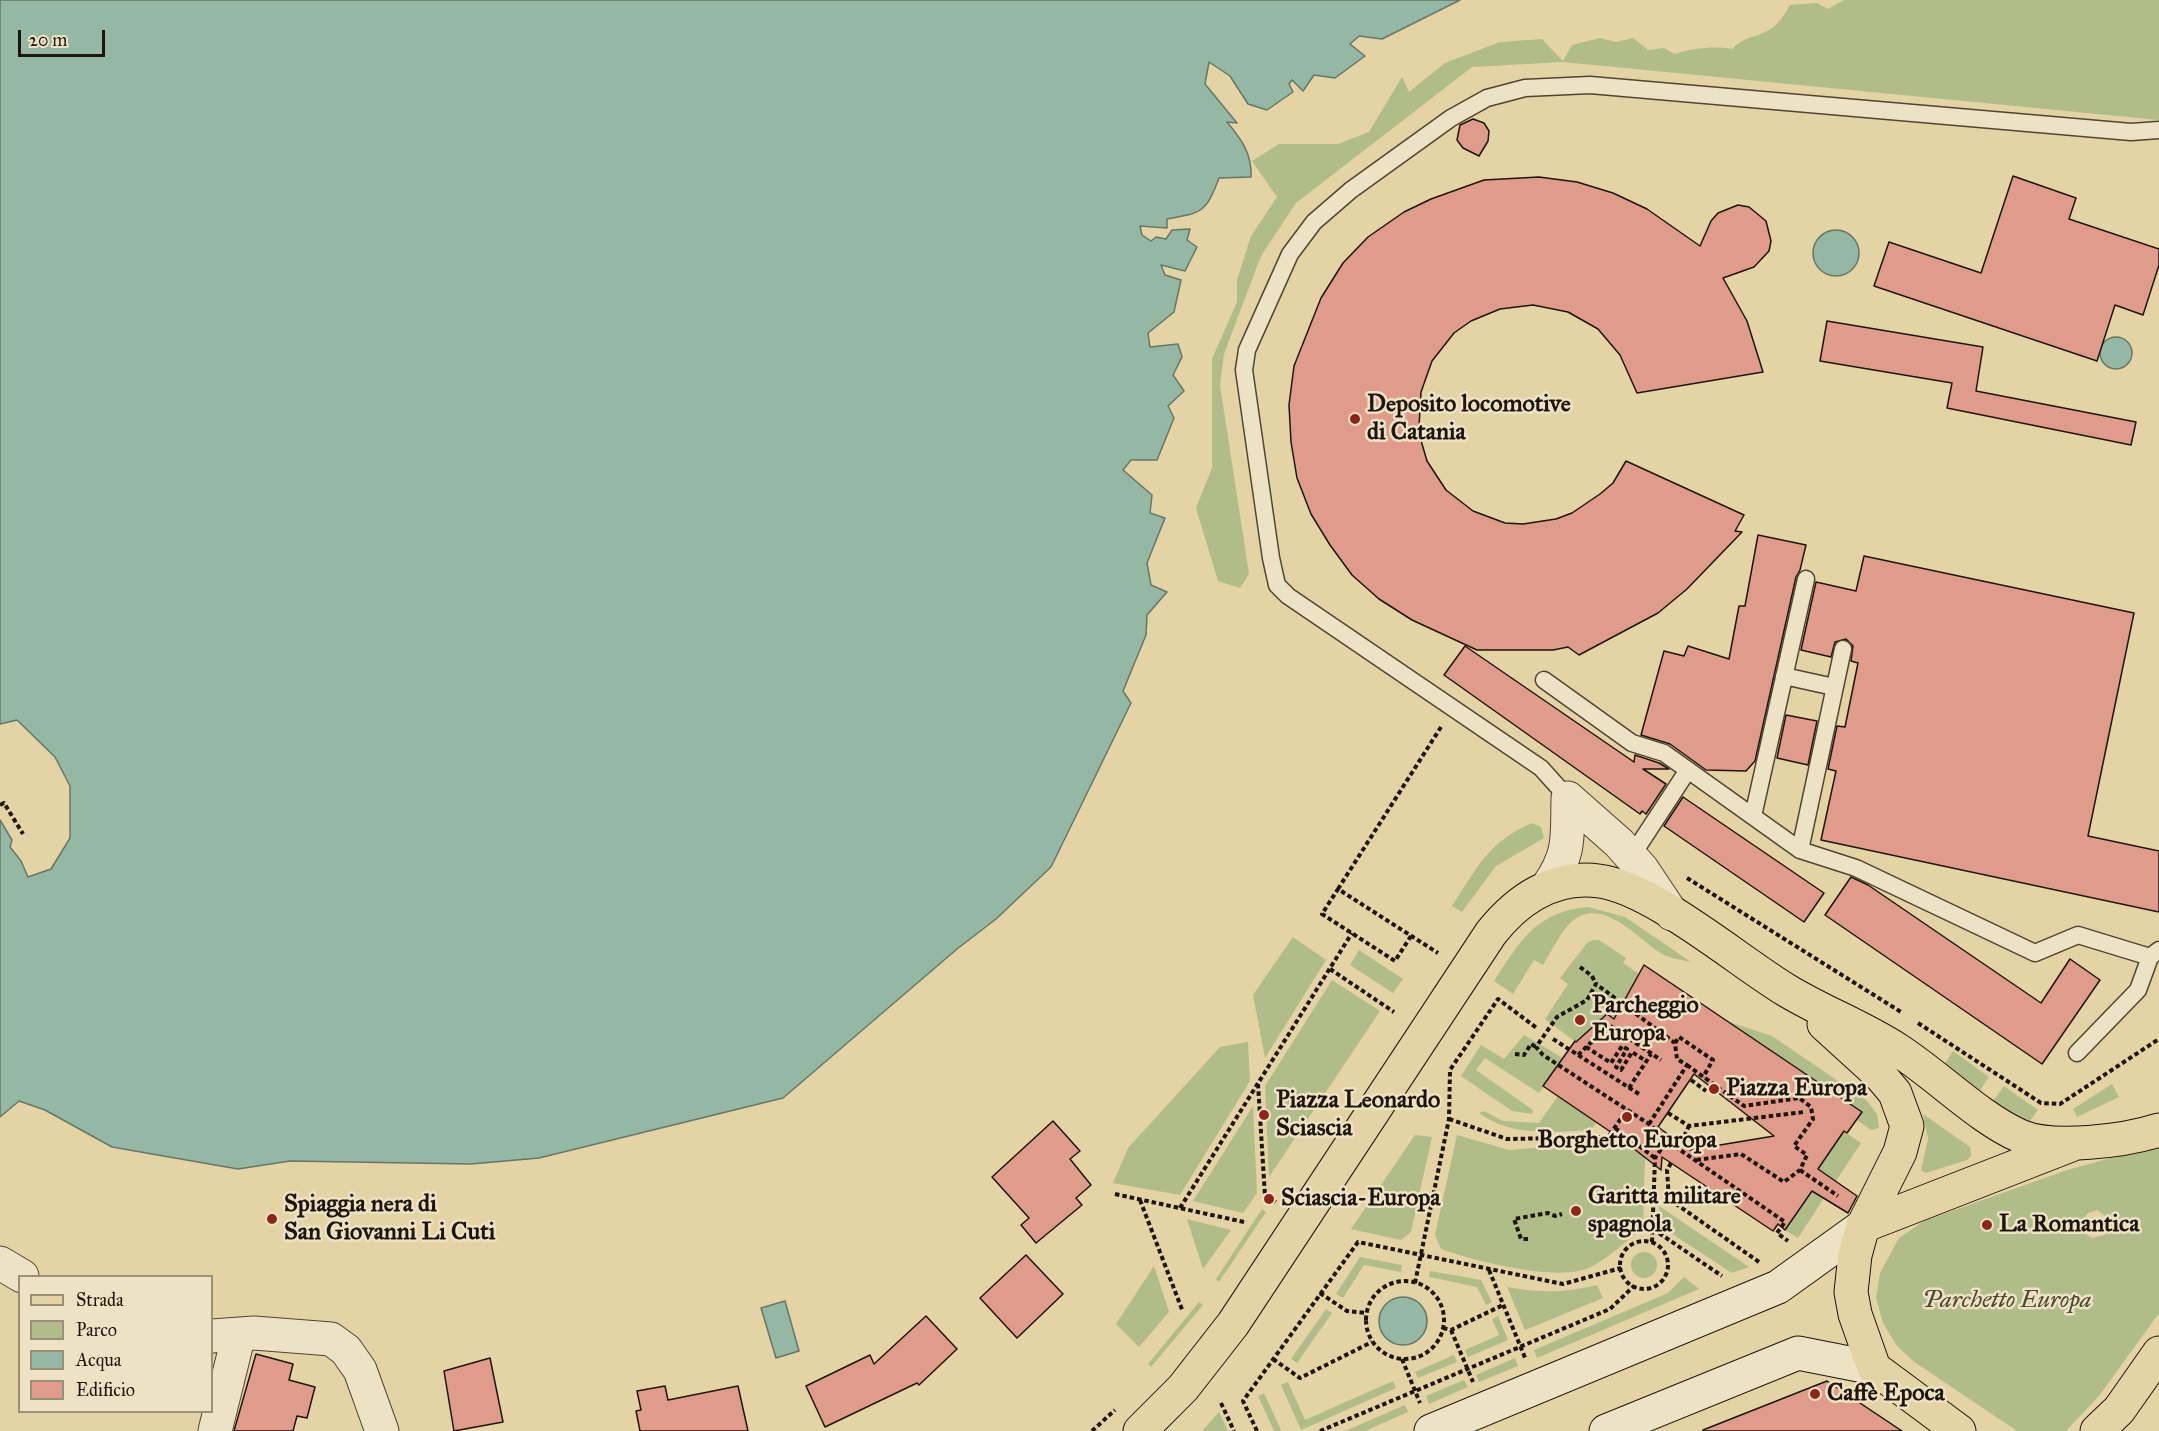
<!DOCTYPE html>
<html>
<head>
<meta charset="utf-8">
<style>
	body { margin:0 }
	#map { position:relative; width:2159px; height:1431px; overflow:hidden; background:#e4d3a5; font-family:"IM FELL Great Primer",serif }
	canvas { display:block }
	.legend { position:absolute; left:18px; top:1275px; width:195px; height:138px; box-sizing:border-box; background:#ede2c4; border:2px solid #9a907a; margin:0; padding:8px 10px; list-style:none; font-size:18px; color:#1e150c }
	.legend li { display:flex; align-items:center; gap:12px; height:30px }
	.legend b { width:30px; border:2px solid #9a907a }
	.scale { position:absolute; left:18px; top:30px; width:87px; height:27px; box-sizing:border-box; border:3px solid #1e150c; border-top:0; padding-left:8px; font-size:18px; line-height:21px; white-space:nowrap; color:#1e150c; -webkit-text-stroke:4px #ede2c4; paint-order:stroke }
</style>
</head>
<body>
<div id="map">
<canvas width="2159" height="1431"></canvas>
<ul class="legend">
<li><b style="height:8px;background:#e4d3a5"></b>Strada</li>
<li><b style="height:16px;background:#b0bd89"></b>Parco</li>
<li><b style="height:16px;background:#95b8a4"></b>Acqua</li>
<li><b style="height:16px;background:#e09c8b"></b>Edificio</li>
</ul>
<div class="scale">20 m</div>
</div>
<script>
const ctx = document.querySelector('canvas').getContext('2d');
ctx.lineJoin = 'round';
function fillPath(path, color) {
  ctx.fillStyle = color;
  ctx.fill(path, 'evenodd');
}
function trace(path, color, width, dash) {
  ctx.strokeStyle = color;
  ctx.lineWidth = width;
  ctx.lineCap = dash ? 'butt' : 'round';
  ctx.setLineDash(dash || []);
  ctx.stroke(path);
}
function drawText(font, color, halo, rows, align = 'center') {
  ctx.font = font + ' "IM FELL Great Primer",serif';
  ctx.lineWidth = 5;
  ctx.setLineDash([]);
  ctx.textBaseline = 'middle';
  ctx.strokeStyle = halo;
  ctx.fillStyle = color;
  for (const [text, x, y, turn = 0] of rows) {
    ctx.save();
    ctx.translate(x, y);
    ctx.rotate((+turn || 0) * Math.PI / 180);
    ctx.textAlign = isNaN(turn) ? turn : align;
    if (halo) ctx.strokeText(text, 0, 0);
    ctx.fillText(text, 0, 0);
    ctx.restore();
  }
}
const green = new Path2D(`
	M1844,0h315v120l-596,-58 -91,5 -176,136 -35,53 -37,98 -4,31 29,189 -9,14 -22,-7 -22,-73 16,-40v-109l25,-57v-22l14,-44 26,-39 -25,-36 27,-17h59l31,-12 33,-55 7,15 36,-29 55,-21 42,-3 21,22 9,-16 28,-7 16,4 17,-4 15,12 16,-2 11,6c16,-6 40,-8 57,-5 15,-14 20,-10 35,-18 11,-5 17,-16 23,-26l27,-2 11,6z
	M1532,823l9,4 3,11 -48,28 -34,46 -10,-6c25,-38 36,-64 80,-83z
	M1588,907l37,10 66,45c-8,-2 -19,-3 -27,-7 -26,-15 -61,-61 -93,-33 -11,11 -20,30 -28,43l-9,-5 -21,34 -19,-13c26,-40 43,-70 94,-74z
	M1293,937l33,23 -61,98 -12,-63z
	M1593,940h6l27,18 -3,5 234,156 4,-7 -132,-90 43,14 94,64 11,14 2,14 -8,2 -14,-10 -4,5 -32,-21 -173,-94 -21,-15 -7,13 48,41 -3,4 -58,-39 -31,28 -31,-23 23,-35 -8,-6 27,-35z
	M1359,950l44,29 -10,14 -43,-28z
	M1332,980l48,31 -111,166 -4,-91z
	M1524,1035l54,32 -30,13 -9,13 -54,-35 -9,12 57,40 -1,4 -20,-3 -51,-35 20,-31 23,14z
	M1248,1042l2,39 -70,114 -67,-12 15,-35 92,-101z
	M1953,1051l36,26 -10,15 -36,-26z
	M2112,1084l7,13 -42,20 -4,-8z
	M2004,1086l34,24 -11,15 -34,-24z
	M1558,1096l39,26 -6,8c-38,2 -79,7 -112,-17l5,-2 19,10 36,2z
	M1253,1106l4,87 -14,20 -50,-12z
	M1923,1114l47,33 1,9 -4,4 -41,13 -5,-3 7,-31z
	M1826,1119l35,24 -25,38 -22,-15z
	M1415,1135l17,2 -21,95 -10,8 -50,-11z
	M1457,1135l52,15 115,-9 21,17 -2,70c-17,13 -33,29 -52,39 -31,16 -117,-6 -150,-18l-6,-14z
	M2159,1145v168l-60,83 -33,35h-49l-104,-70 -16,-15 -14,-23 -7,-25 4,-25 19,-35 25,-17 143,-51zM2097,1210l11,8 1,9 -4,8 -13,3 -7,-5 -3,-13 6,-7z
	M1804,1185l20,13 -26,40 -13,-8 8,-11z
	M1659,1206l90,61 -17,6 -72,-47z
	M1262,1209l4,3 -47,70 -3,-3z
	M1187,1219l44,11 -28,39z
	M1631 1265a13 13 0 1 1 26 0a13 13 0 1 1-26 0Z
	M1360,1257l42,8 -1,7 -37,-7 -21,33 -7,-4z
	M1154,1266l15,46 -30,35 -23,-23z
	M1430,1271l51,9 11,22 -6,3 -9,-18 -48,-10z
	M1684,1277l15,12 -162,69 -3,-8 134,-57z
	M1597,1285l6,13 -78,32 -18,-43c32,6 58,6 90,-2z
	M1199,1302l4,3 -52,62 -3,-3z
	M1326,1309l6,4 -35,50 -6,-4z
	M1498,1316l10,24 -40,17 -3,-7 34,-15 -7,-16z
	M1454,1355l3,7 -39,16 -3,-6z
	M1515,1358l3,8 -39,16 -3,-7z
	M1464,1380l4,7 -39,17 -3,-8z
	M1393,1381l3,7 -95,42 -20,-45 7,-3 17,38z
	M1264,1393l17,37v1h-7l-16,-35z
	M1405,1405l3,7 -43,19h-20z
	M1219,1412l9,19h-26z`);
const water = new Path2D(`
	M0,0h1460l-78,39 -23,-3 -9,8 15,12 -30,22 -21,-3 -11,16 -11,-11 -3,4 4,8 -26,18 -19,-6 -18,-28 -21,-14 -4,22 32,39 -10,-1c14,17 25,31 24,55l-32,1c-13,34 -16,35 -52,41v9l-27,-2 2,9 9,6 5,-4 10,2 6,-9 18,-1 -3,11 10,7 -12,24 -24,-6 4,10 16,5 -7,32 -26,21 2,14 28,-3 4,13 -9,18 11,16 -16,15 6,12 -17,42h-26l-8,10 29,25 -2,18 15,5 -18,45 4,22 16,7 -20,23 -1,20 -23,56 8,12 -80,164 -55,52 -39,30 -174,149 -244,60 -68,6 -181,-3 -52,8 -126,-22 -67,-37 -26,-9 -19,16v-297l12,20 -2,7 11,14 7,16 23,-8 19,-31v-52l-15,-29 -38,-37 -17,4z
	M1813 253a23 23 0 1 1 46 0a23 23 0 1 1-46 0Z
	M2100 353a16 16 0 1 1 32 0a16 16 0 1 1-32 0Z
	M1379 1321a24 24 0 1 1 48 0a24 24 0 1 1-48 0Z
	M785,1301l14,50 -23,7 -15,-50z`);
const building = new Path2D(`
	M1473,119l11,4 5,8 -1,10 -9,15 -16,-8 -6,-8 3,-15z
	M2013,176l63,22 -7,21 90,30v16l-16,50 -28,-10 -18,56 -223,-75 15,-44 92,31z
	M1539,177l38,5 36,11 34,16 53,37 11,-25 7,-8 20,-8 11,2 17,14 5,20 -2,10 -15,16 -31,11 24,43 16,51 -126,21 -17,-38 -22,-26 -30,-17 -35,-7 -33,4 -29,12 -17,12 -22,28 -11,31 -2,35 3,17 5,17 19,29 27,21 32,12 18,1 33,-5 16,-6 28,-19 13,-11 13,-22 118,54 -9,16 7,1 -55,57 -29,24 -79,42 -11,-8 -15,3h-76l-65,-30 -33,-21 -27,-24 -22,-30 -19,-31 -14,-36 -6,-36 -2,-37 5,-39 27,-68 22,-35 25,-26 36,-25 27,-13 53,-19z
	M1827,321l156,26 -7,44 160,31 -5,23 -184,-37 5,-25 -132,-22z
	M1758,535l48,10 -6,25 -4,7 -41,184 -9,10 -40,-1 -36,-26 -29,-9 23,-84 20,5 4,-10 41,13 10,-53h6z
	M1864,556l270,57 -46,223 71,15v61l-338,-72 15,-69 -8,-2 9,-43 8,1 13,-64 -7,-2 2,-15 -7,-7 -11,3 -4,15 -30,-7 15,-68 40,9z
	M1465,646l169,116 1,-7 24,8 10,6h-26l23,15 -20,30 -4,-3 -2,3 -196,-139z
	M1786,715l31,6 -9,44 -31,-7z
	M1683,797l141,96 -20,29 -140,-96z
	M1851,877l17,8 173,118 29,-44 30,21 -58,84 -217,-149z
	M1644,965l218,147 -15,21 -3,-2 -26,38 39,27 -9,17 -36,-22 -27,39 -7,-6 -5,7 -111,-74 -1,13 -37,-29 -81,-55 32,-45 1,1 31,-28 7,5zM1694,1074l80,62 -84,14 -32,-23z
	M1053,1121l27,30 -10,8 21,26 -15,13 6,7 -46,38 -15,-18 8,-7 -37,-41z
	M1026,1255l37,39 -46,44 -37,-40z
	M926,1316l31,33 -38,36 -2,-2 -92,44 -19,-41 64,-31 4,9z
	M256,1354l37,10 -4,16 26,7 -8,31 -10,-2 -4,15h-59z
	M490,1358l13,64 -49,9 -10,-60z
	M1827,1381l75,50h-199v-1z
	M665,1386l3,14 70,-14 10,45h-108l-4,-20 5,-1 -4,-19z`);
const path = new Path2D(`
	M0,805l4,-2 19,31
	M1687,878l214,134
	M1338,889l103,-162
	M1411,936l-16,25 -73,-47 16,-25 100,64
	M1580,967l12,9 4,8
	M1330,969l64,43
	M1918,1023l123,80 19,1 99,-65
	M1553,1039l86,55
	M1675,1043l4,-6 34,23 -10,17
	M1586,1047l25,16 11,-17 5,3 -11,18 5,3 11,-18 14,9
	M1515,1054l9,1 7,-11 5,3
	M1578,1055l31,-30 52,35
	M1687,1065l57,41 55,-8 12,9 2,12 -19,27 13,9 -7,15 -16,12 -43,-28 -45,6
	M1691,1080l15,11
	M1258,1084l7,112 11,6
	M1629,1088l22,-34
	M1668,1113l21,13 115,-14
	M1449,1119l58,20 101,-2 19,-27
	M1649,1124l38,-59 -10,-6 -2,-16 -79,-59 -9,16 -30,17 -21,30 7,8 106,69 18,17 118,81 -8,11 11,8
	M1615,1128l40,30
	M1681,1143l8,-17
	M1671,1163l-4,7 2,29 90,63
	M1800,1170l38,26
	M1115,1194l129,28
	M1140,1200l43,112
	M1180,1208l172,-275
	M1653,1229l69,47
	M1528,1239h-7l-7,-20 34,-6 7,3 7,-2
	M1620 1265a24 24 0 1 1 48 0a24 24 0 1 1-48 0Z
	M1652,1242l3,-84 12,-17
	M1489,1270l37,90
	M1366 1320a39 39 0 1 1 78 0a39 39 0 1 1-78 0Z
	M1415,1283l34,-164 1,-49 48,-71 40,30
	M1320,1293l27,18 19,2
	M1443,1328l8,2 52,-25
	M1451,1330l22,52
	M1273,1359l27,19 72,-36
	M1402,1359l18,44
	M1221,1403l13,28
	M1092,1431l23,-21
	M1257,1431l-14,-30 115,-159 205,42 58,-16
	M1320,1431l290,-122 24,-23`);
const lane = new Path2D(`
	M1784,676l50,11
	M1544,680l88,63 32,10 136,97 56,18 179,85 43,-18 72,22 9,-7
	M1568,798l-27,-30 -253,-172 -11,-11 -6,-27 -27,-188 3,-20 43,-96 24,-32 37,-32 100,-72 36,-20 38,-10 65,-3 541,47 28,-2
	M1753,816l53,-237
	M1800,850l43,-201
	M1631,857l57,-87
	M2077,1053l61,-63 12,-33`);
const street = new Path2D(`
	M1568,798l51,45 23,26 30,45
	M1548,886c23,-33 19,-49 20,-88
	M0,1263l22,13
	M212,1336l42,-3 77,6 15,11 14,20 22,61
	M215,1431l24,-97`);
const secondary = new Path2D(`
	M1431,1431l347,-144 85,-61
	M1606,1431l192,-78 76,15`);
const primary = new Path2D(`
	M1824,1024l56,51 15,18 12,33 -7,26 -37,74 -8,29 -4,37 4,22 19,54 85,63
	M1863,1226l208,-81
	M1140,1431l43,-43 50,-64 258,-391c27,-34 63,-58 108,-52 54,7 139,80 187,109 36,22 77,37 112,60 39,25 81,68 122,86 33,14 105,5 139,-6
	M2097,1431l22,-21 40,-57`);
const markers = [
	[1355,419,6,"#8f2418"],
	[1580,1020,6,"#8f2418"],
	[1714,1089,6,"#8f2418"],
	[1264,1115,6,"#8f2418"],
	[1627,1117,6,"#8f2418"],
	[1269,1199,6,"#8f2418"],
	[1576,1211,6,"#8f2418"],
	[272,1219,6,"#8f2418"],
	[1987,1225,6,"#8f2418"],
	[1815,1394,6,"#8f2418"]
];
const poiNames = [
	["Deposito locomotive",1367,405],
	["di Catania",1367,433],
	["Parcheggio",1592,1006],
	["Europa",1592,1034],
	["Piazza Europa",1726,1089],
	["Piazza Leonardo",1276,1101],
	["Sciascia",1276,1129],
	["Borghetto Europa",1627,1141,"center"],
	["Garitta militare",1588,1197],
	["spagnola",1588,1225],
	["Sciascia-Europa",1281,1199],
	["Spiaggia nera di",284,1205],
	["San Giovanni Li Cuti",284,1233],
	["La Romantica",1999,1225],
	["Caffè Epoca",1827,1394]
];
const parkNames = [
	["Parchetto Europa",2007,1301]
];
fillPath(green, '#b0bd89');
fillPath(water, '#95b8a4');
trace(water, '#657767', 1.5);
fillPath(building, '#e09c8b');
trace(building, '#1e150c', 1.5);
trace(lane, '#504432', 19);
trace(street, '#504432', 35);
trace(secondary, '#1e150c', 35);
trace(primary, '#1e150c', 35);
trace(path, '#1e150c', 4, [4.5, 3]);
trace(lane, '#ede2c4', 16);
trace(street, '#ede2c4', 33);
trace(secondary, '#ede2c4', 33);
trace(primary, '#e4d3a5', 33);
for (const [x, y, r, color] of markers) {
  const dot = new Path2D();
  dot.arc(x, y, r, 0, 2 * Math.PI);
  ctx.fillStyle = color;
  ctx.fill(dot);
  trace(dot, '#ede2c4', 2);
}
drawText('bold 24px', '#1e150c', '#ede2c4', poiNames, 'left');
drawText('italic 24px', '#4a4732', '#ede2c4', parkNames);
</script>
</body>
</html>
